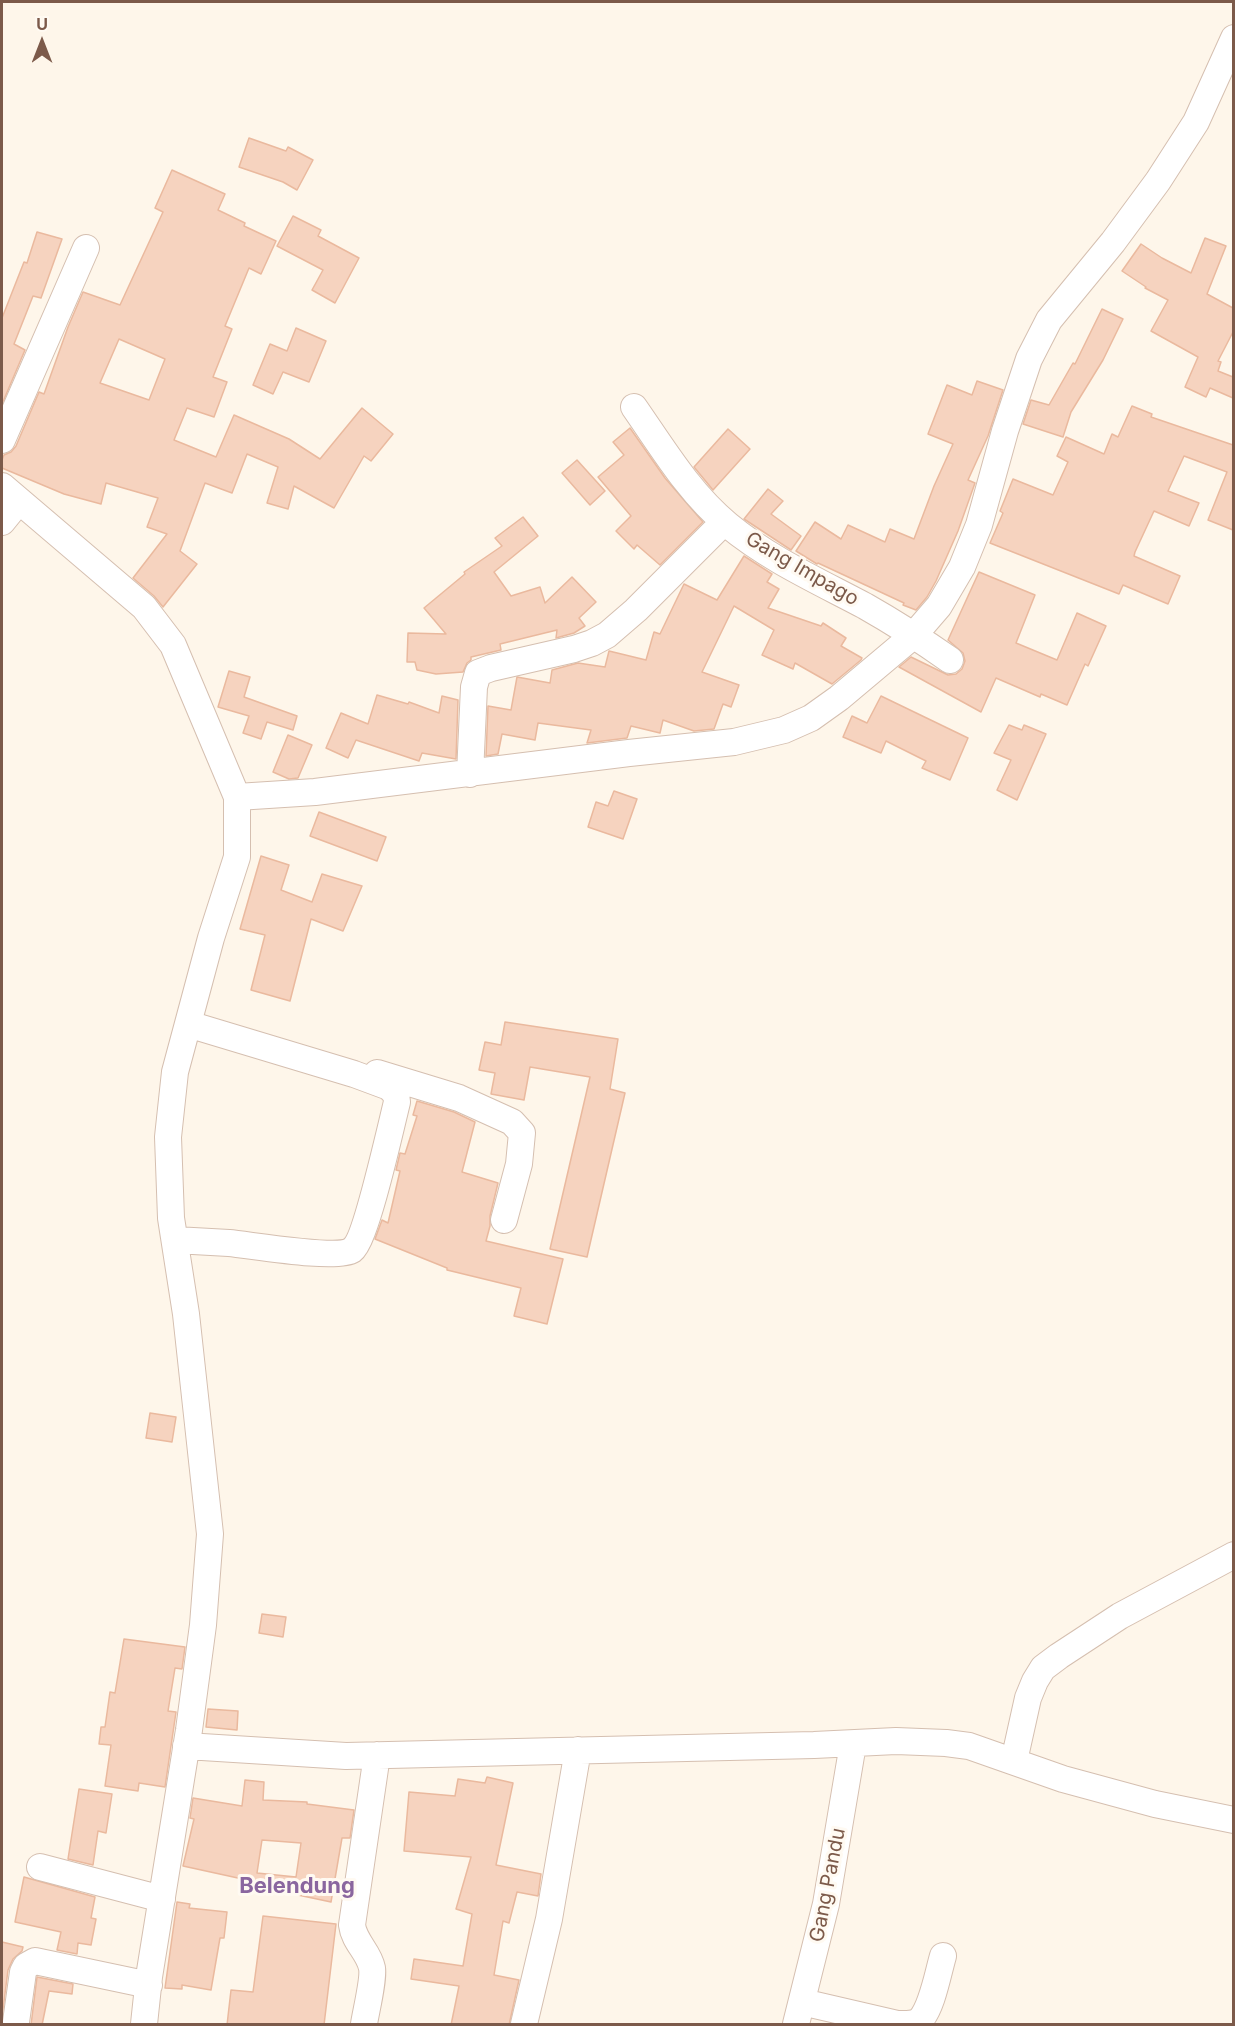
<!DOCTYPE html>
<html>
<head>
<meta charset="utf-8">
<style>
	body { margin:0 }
	#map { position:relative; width:1235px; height:2026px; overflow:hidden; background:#fef6ea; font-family:Inter,sans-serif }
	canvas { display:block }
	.frame { position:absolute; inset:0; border:3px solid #7c5a4a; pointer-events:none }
	.north { position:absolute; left:12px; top:12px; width:60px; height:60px; -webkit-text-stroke:4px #fffaf2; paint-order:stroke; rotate:0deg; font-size:16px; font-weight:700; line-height:24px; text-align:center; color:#7c5a4a }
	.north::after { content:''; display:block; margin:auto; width:21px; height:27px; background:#7c5a4a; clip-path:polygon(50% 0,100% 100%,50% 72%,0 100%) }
</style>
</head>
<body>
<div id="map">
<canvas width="1235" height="2026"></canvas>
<div class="frame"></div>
<div class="north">U</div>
</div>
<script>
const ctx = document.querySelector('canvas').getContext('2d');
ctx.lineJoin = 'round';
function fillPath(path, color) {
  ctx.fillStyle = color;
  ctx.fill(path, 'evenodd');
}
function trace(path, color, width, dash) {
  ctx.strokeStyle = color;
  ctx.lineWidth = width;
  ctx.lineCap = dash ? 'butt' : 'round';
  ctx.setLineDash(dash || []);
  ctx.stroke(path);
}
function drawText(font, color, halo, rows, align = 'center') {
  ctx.font = font + ' Inter,sans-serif';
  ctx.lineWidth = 6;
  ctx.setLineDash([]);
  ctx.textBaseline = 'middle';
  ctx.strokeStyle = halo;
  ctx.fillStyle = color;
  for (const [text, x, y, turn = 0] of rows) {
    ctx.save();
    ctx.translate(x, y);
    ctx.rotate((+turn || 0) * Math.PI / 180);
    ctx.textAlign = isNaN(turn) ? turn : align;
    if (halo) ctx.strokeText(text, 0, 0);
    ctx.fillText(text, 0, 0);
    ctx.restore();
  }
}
const building = new Path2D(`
	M249,138l37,13 2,-4 25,13 -16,30 -14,-8 -44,-15z
	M172,170l53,24 -7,16 27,13 -1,3 32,15 -15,33 -12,-6 -24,58 7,3 -19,48 14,5 -13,35 -27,-9 -13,32 42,17 18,-42 55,24 31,20 42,-51 31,26 -22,27 -7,-5 -30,52 -40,-22 -6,23 -21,-6 11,-36 -31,-13 -15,39 -27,-10 -25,68 17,13 -34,43 -9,-11 -21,-18 34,-44 -20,-7 11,-29 -52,-15 -5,21 -37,-10 -62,-26v-8l2,-5 7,-3 5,-6 23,-54 5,2 24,-67 15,-35 37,13 43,-93 -8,-4zM119,339l46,20 -16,41 -49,-17z
	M293,216l28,14 -3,6 41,22 -24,45 -23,-13 11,-20 -46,-24z
	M37,232l25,7 -21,59 -8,-2 -19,48 11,6 -23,54v-86l22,-56 3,1z
	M1205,238l21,8 -19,48 26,14v24l-15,29 3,1 -3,9 15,6v21l-23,-10 -4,9 -21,-10 13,-30 -47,-26 17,-31 -23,-12 1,-1 -24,-16 19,-27 21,14 29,15z
	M1102,309l21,10 -20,41 -32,52 -8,25 -40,-13 8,-24 18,5 24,-42 2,1z
	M296,328l30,13 -17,41 -26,-10 -10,22 -20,-9 17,-41 17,7z
	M977,381l26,9 -15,46 -20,44 7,3 -17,48 -22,50 -9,16 -11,13 -13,-5 1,-2 -86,-40 -1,1 -21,-13 19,-29 26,17 7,-14 37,17 5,-13 24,10 20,-53 19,-42 -25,-10 19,-49 25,10z
	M1132,406l20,8 -1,3 82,28v85l-25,-10 19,-48 -43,-16 -16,35 31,12 -10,23 -35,-15 -19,41 -1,4 46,20 -12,28 -45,-19 -4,9 -129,-51 13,-30 -3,-2 13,-32 40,16 15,-33 -11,-6 9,-19 38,17 8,-20 6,3z
	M630,428l35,50 38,44 -43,43 -23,-20 -3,4 -18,-18 15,-15 -33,-39 26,-22 -11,-13z
	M728,429l22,20 -37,41 -19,-23z
	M577,460l28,31 -15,14 -28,-32z
	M768,489l15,12 -12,13 30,22 -10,14 -47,-31z
	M523,517l15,19 -44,36 17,24 29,-9 5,16 27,-26 24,25 -17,16 6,8 -11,7 -18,5 1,-8 -57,14 1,6 -30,7v3l-4,3 -4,9 -27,2 -19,-4 -2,-8h-8l1,-29 38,1 -22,-26 41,-34 -1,-2 38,-26 -7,-8z
	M744,556l28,18 -5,8 12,7 -11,19 53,18 2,-3 23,15 -5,8 21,12 -1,2 -29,24 -37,-21 -2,6 -31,-14 12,-25 -40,-24 -32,66 37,13 -8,22 -8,-3 -9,25 -20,2 -31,-11 -3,13 -29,-7 -4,12 -40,5 4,-13 -53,-7 -3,17 -33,-6 -4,20 -12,2 2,-50 23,4 6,-33 33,6 2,-13 26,-7 27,4 4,-16 37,9 8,-28 6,2 24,-50 33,16z
	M979,572l56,23 -19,48 41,17 20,-47 29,13 -18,40 -3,-2 -18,41 -26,-11 -1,3 -44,-19 -15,34 -82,-45 12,-10 37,18 8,-1 6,-5 3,-8 -2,-8 -15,-13z
	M229,671l21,6 -6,20 53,19 -4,14 -26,-8 -6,17 -18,-6 6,-17 -31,-9z
	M377,695l31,9 1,-2 30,11 3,-17 16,4 -2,59 -34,-6 -3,8 -63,-21 -8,18 -22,-10 15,-35 27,11z
	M881,696l87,42 -18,42 -28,-12 4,-7 -40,-20 -5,12 -38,-16 9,-21 15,7z
	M1009,725l13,5 2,-5 22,9 -29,66 -20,-10 14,-30 -17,-7z
	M288,735l24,10 -14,33 -9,1 -16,-7z
	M614,791l23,8 -14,40 -35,-12 8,-25 12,4z
	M319,812l67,25 -9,24 -67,-25z
	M261,856l28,9 -8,25 31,12 10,-28 40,12 -19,45 -32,-12 -21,82 -39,-11 14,-55 -25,-6z
	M505,1022l113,17 -8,50 15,4 -38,164 -37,-8 40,-172 -60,-10 -6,33 -33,-6 4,-21 -16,-3 6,-28 16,3z
	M417,1101l37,11 21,10 -13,50 36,11 -8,33v10l-4,15 77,18 -16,65 -33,-8 7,-28 -74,-18v-2l-72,-29 7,-19 6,3 12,-52 -4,-1 4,-17 5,1 12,-38 -4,-1z
	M150,1413l26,4 -4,25 -26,-4z
	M262,1614l24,3 -3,20 -24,-4z
	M124,1639l61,8 -3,22 -7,-1 -7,43 8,1 -11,75 -26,-4 -1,8 -33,-5 6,-41 -12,-1 2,-17h4l5,-35 5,1z
	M208,1709l30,2 -1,19 -31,-3z
	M487,1777l26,6 -17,82 45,9 -3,22 -21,-4 -8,31 -6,-2 -9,54 25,5 -10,45h-58l8,-39 -48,-7 3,-20 49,7 9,-52 -16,-5 15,-52 -67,-6 5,-59 46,4 3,-17 27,4z
	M245,1780l19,2 -1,18 44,2v2l47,6 -4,28h-8l-11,64 -85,-18 1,-4 -64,-14 11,-47 -4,-1 3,-20 49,8zM262,1840l39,3 -5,34 -39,-4z
	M79,1789l33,5 -6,39 -8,-2 -5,34 -25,-6z
	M24,1877l71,20 -4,21 5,1 -5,26 -13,-2 -1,11 -20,-4 4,-18 -46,-10z
	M177,1902l13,2 -1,4 38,4 -3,26h-4l-9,52 -29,-5v4l-17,-1z
	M263,1916l73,8 -12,101h-97l4,-35 22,2z
	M2,1942l21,5 -1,4 -9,8 -5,11 -6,47z
	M37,1977l36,7 -1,10 -23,-3 -7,34h-11z`);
const minor = new Path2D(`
	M634,407c28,40 55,86 94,118 41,34 90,56 137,81 30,17 58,35 85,54
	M2,440l84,-192
	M2,486l142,121 29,38 64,152v60l-26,81 -36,134 -7,65 3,81 15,96 24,220 -7,91 -14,105 -40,247 -5,47
	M2,522l17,-21
	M470,774l4,-87 4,-14 13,-5 83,-19 18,-6 15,-8 29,-25 88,-88
	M237,797l78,-5 314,-39 105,-11 50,-12 27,-12 28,-20 75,-63 25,-29 23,-39 17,-42 26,-94 24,-72 20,-39 64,-78 45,-61 38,-59 38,-84
	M377,1073l82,25 53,24 10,11 -3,31 -15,56
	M175,1240c18,1 36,2 54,3 22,2 108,17 123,7 14,-10 39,-124 45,-148l-1,-8 -7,-7 -35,-13 -166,-50
	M186,1746l160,10 468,-11 82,-4 50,2 23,3 94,33 92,25 79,16
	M1014,1761l14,-63 7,-17 8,-13 16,-12 61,-40 114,-61
	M40,1867l122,32
	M802,2002l95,22c7,0 17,1 23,-4 12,-12 18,-47 23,-64
	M16,2022l7,-50 3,-6 9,-5 114,24
	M364,2024c2,-13 10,-45 8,-56 -3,-16 -18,-26 -20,-43l25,-170
	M524,2024l25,-105 29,-169
	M796,2024l30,-120 27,-160`);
const streetNames = [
	["Gang Impago",802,569,30],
	["Gang Pandu",828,1885,-79]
];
const quarterNames = [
	["Belendung",297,1886]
];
fillPath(building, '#f6d3bf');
trace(building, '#eab99e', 1.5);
trace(minor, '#d5bfb0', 28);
trace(minor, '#fff', 26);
drawText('20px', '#7c5a4a', '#fffaf2', streetNames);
drawText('bold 22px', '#8a669f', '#fffaf2', quarterNames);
</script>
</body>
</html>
